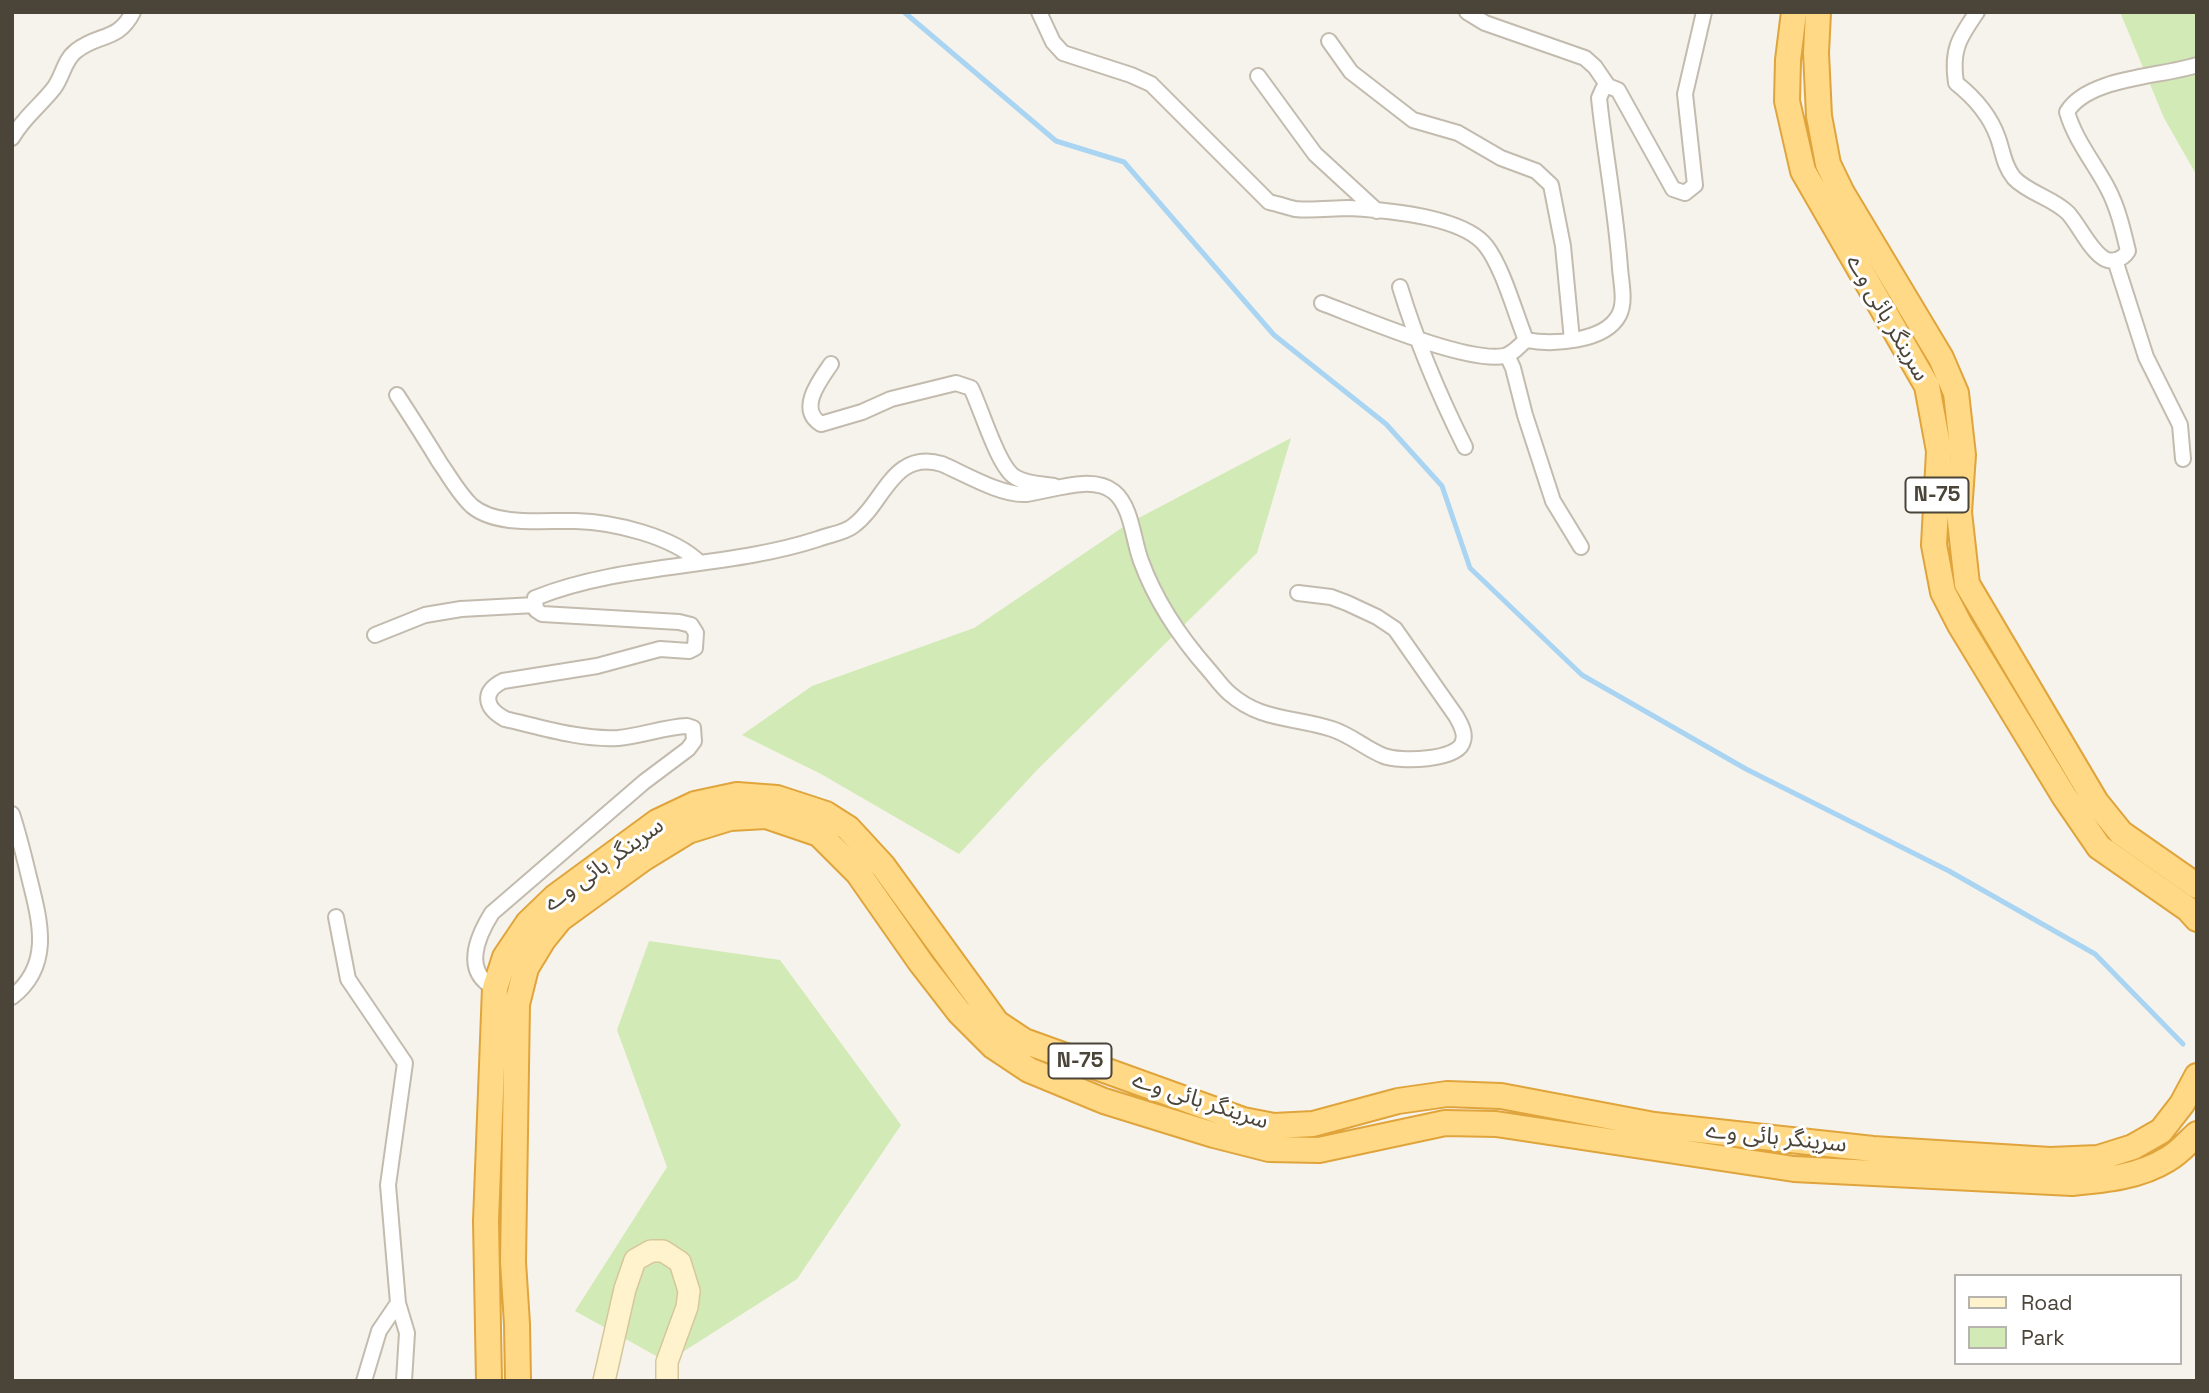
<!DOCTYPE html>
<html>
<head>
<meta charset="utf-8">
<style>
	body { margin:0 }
	#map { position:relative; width:2209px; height:1393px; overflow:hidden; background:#f6f3ec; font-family:"Space Grotesk",sans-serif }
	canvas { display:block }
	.frame { position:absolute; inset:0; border:14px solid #4b4439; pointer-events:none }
	.legend { position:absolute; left:1954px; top:1274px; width:228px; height:91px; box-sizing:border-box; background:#fff; border:2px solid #b7b4b0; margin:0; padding:9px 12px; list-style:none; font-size:21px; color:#4b4439 }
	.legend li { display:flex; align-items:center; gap:14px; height:35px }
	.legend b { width:35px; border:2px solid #b7b4b0 }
</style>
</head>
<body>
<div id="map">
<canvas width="2209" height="1393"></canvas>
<div class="frame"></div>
<ul class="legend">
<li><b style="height:9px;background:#fff3cd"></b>Road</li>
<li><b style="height:19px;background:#d2eab5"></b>Park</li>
</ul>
</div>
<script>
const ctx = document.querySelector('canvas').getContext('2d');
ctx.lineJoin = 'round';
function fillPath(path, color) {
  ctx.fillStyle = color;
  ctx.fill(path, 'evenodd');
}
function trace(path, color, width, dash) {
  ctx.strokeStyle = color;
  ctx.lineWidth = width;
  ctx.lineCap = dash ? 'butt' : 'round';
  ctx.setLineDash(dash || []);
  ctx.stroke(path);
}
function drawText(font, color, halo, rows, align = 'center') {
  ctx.font = font + ' "Space Grotesk","Noto Sans Arabic",sans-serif';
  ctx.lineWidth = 6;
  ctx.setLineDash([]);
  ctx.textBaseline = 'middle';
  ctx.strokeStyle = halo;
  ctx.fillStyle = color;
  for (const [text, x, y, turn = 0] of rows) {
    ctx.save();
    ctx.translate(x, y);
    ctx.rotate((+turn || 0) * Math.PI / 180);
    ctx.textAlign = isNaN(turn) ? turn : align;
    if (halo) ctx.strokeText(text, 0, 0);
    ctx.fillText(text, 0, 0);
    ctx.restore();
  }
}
const green = new Path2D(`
	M2120,12h77v164l-33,-58z
	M1291,438l-34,115 -219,216 -79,85 -138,-80 -79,-39 70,-49 162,-58 155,-105z
	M649,941l131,19 121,165 -104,154 -130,83 -92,-51 92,-144 -50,-137z`);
const stream = new Path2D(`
	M904,12l152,129 68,21 150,173 112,89 56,62 28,82 112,107 164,94 203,102 146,83 88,90`);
const minor = new Path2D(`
	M1039,12l14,30 10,11 68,22 20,9 118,118c9,2 18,5 26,7 18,2 37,-1 54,-1 36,2 114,8 137,38 17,22 29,67 40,94 26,5 79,2 93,-25 7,-13 2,-33 1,-47 -4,-58 -15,-113 -21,-170l4,-9 5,-3 10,4 55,99 12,4 10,-8 -10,-91 19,-82
	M1467,12l18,11 100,35 10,9 13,19
	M1977,12c-18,26 -26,38 -21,71 19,15 34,32 42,55 5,14 6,28 16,40 14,15 39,20 54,35 11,12 23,39 37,46 8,4 18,0 23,-8 -5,-21 -10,-43 -20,-62 -13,-25 -33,-49 -41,-77 21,-35 94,-35 130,-47
	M1329,41l22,31 62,48 45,13 43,25 35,13 15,14 12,61 9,94
	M1258,76l57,78 62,57
	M12,138c11,-20 28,-32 42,-50 9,-12 10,-28 22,-37 22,-18 42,-9 57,-39
	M2115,260l31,97 34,68 3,34
	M1400,287c17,56 39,108 65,160
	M1322,303c40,15 144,60 182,53 9,-2 15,-10 22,-16
	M1507,355l6,13 12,47 28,86 28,46
	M831,364c-11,16 -34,45 -10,60l41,-12 29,-13 65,-16 15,5c10,20 27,79 44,89 11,7 27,7 39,9
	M397,395c15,23 29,45 43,68 10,14 19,31 32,43 25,21 73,14 104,15 37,1 97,15 124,42
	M375,635l50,-20 36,-6 74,-4
	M12,814c7,21 12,42 17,63 11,44 24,88 -17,120
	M336,917l12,62 57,84 -17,122 10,118 9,30 -3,48
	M495,988c-33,-16 -18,-51 -3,-75l152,-131 44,-33 6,-8 -1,-13 -6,-2c-23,1 -46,10 -69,12 -37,2 -78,-11 -113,-19 -20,-11 -24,-27 -2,-38l94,-15 63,-17 29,2 6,-3 1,-15 -5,-8 -12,-3 -137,-8 -6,-4 -1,-12c90,-36 191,-29 283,-59 10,-4 26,-6 35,-13 31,-22 39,-77 89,-62 23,10 60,32 84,30 25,-3 66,-20 88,-2 18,15 19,48 27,69 15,41 38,75 67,108 7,8 13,17 21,24 33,29 64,23 103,36 19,6 34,20 52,27 15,6 75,5 79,-15 3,-8 -3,-18 -7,-25l-61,-87 -18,-12 -30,-14 -16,-6 -33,-4
	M364,1381l15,-50 19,-28`);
const secondary = new Path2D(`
	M604,1381l21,-92 10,-29 16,-9h12l17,11 9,29 -2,16 -20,55v19`);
const trunk = new Path2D(`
	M1794,12l-6,48 -1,41 16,70 124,215 12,65 -5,94 9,47 17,33 104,171 35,51 89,62 9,10
	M1818,12l-2,41 3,63 9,48 14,29 99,165 15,35 7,62 -4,57 8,72 129,218 25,31 76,53
	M489,1381l-3,-160 9,-233 10,-31 23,-34 27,-26 102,-75 38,-18 42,-9 40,3 49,16 22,14 35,38 114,157 27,18 219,79 31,6 39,-2 85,-23 49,-7 54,2 153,29 219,24 177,11 48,-2 35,-11 28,-16 21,-27 15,-28
	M518,1381l-1,-57 -4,-62 4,-258 9,-36 17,-28 17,-21 84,-61 44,-27 42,-13 36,-2 53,18 39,39 63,90 38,49 34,34 36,24 75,31 110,34 55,14 50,1 126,-27 51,1 298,45 278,14c33,-3 67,-6 96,-24 11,-6 20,-17 29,-25`);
const shields = [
	[1937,495,63],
	[1080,1061,63]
];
const shieldNames = [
	["N-75",1937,495],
	["N-75",1080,1061]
];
const streetNames = [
	["سرینگر ہائی وے",1887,318,60],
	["سرینگر ہائی وے",604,865,-36],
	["سرینگر ہائی وے",1200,1101,18],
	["سرینگر ہائی وے",1776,1138,6]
];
fillPath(green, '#d2eab5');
trace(stream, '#a9d4f2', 5);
trace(minor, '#c2bbae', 18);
trace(secondary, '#d6c79b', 24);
trace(trunk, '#e0a43c', 28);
trace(minor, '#fff', 14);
trace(secondary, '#fff3cd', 21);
trace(trunk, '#ffd985', 24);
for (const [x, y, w] of shields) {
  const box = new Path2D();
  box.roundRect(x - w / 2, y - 17.5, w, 35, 5);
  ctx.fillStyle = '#fff';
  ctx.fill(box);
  trace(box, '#4b4439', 2);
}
drawText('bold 21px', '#4b4439', null, shieldNames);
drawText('23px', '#4b4439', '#fff', streetNames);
</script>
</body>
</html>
